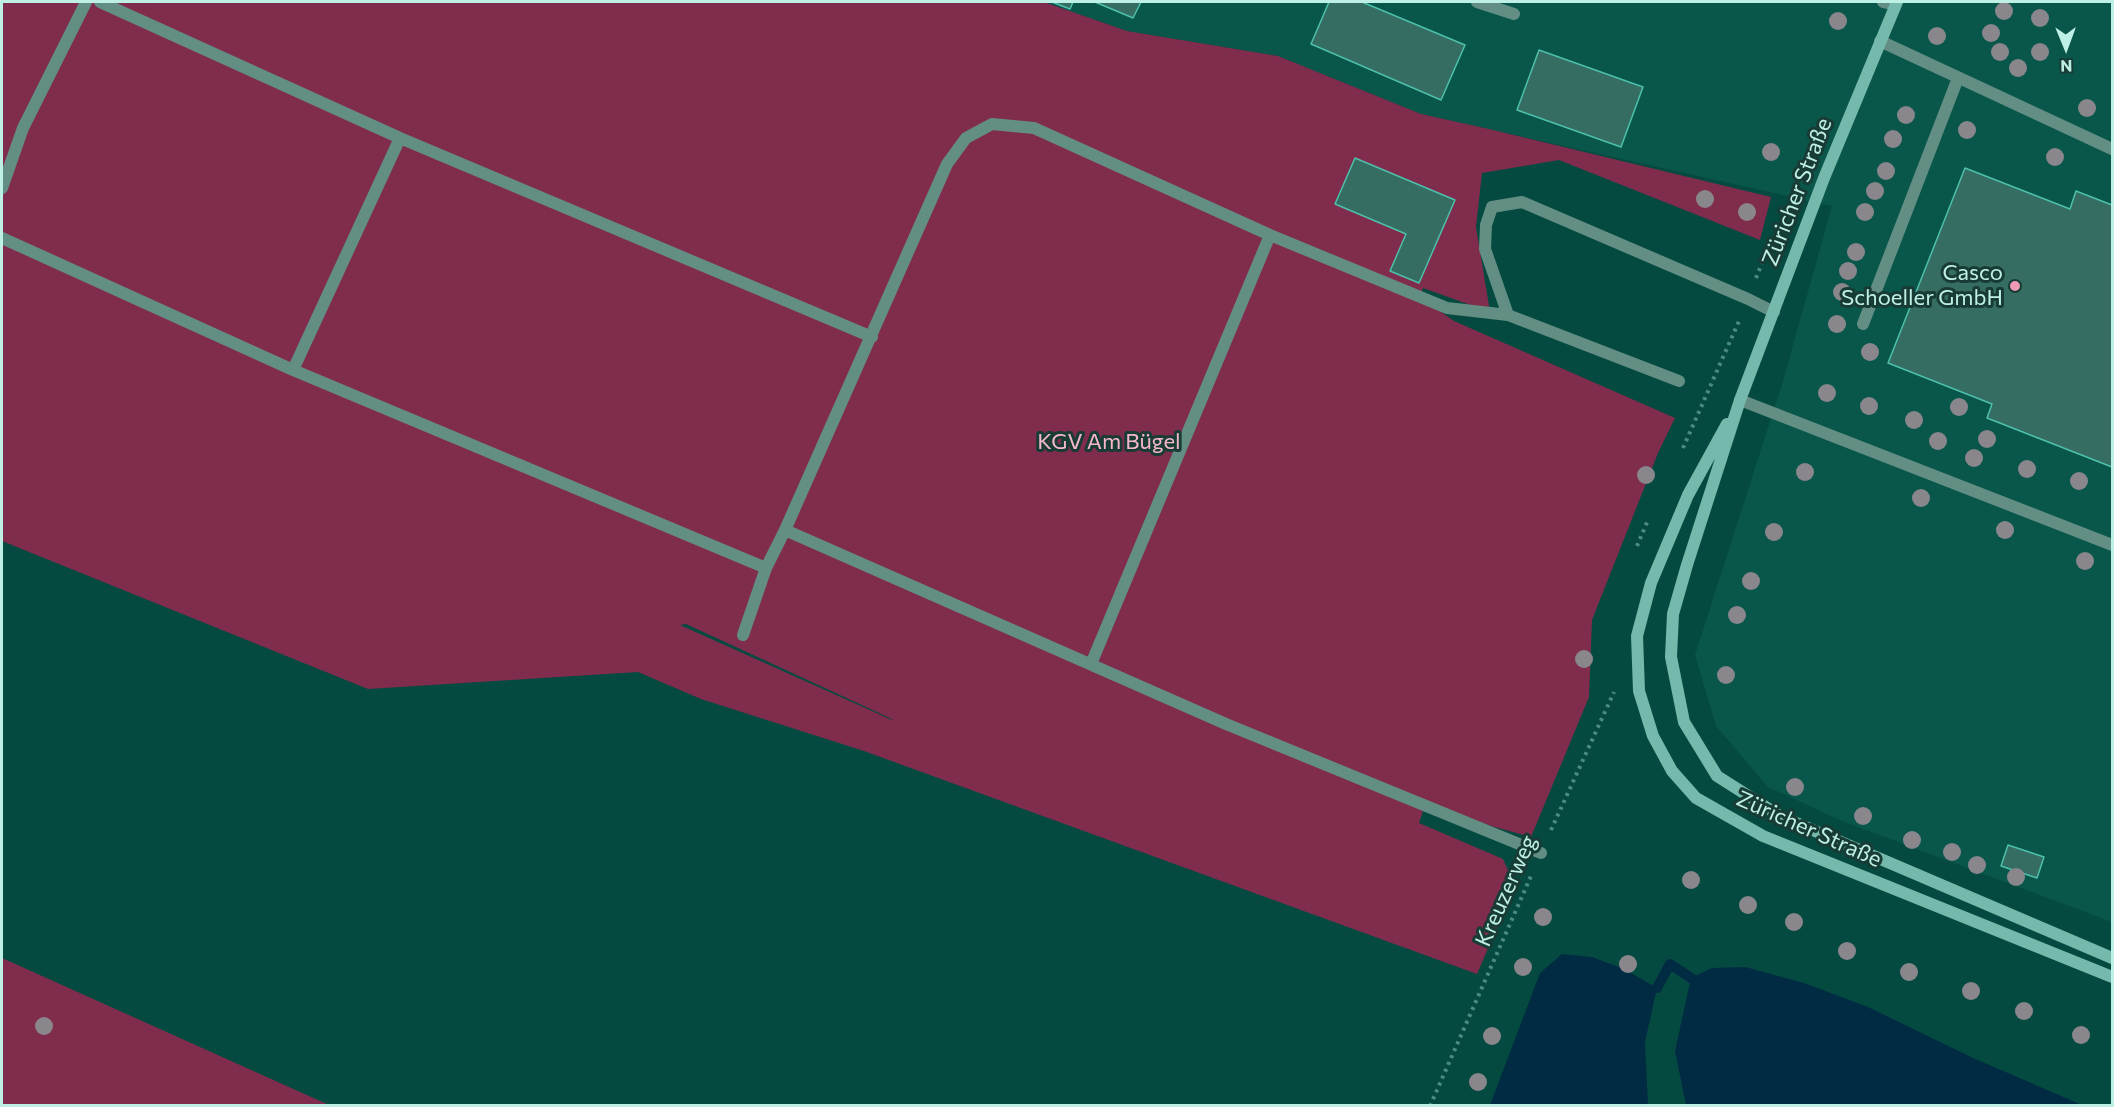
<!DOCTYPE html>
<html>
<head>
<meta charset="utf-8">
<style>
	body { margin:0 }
	#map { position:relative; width:2114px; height:1107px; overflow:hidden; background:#054a40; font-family:Commissioner,sans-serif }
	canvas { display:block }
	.frame { position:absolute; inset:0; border:3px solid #bef0e5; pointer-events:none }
	.north { position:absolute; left:2036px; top:18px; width:60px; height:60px; -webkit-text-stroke:4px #183c35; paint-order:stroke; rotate:179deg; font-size:16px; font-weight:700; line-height:24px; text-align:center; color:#bef0e5 }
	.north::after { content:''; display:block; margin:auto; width:21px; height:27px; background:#bef0e5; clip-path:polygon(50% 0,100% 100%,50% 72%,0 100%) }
</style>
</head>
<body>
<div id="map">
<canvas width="2114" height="1107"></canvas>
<div class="frame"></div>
<div class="north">N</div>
</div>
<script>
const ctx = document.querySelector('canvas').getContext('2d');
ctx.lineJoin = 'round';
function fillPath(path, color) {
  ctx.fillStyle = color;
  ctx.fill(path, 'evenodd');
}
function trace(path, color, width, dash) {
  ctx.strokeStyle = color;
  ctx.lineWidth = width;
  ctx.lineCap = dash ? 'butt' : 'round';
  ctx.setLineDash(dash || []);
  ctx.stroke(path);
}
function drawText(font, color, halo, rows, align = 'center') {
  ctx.font = font + ' Commissioner,sans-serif';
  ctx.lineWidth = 6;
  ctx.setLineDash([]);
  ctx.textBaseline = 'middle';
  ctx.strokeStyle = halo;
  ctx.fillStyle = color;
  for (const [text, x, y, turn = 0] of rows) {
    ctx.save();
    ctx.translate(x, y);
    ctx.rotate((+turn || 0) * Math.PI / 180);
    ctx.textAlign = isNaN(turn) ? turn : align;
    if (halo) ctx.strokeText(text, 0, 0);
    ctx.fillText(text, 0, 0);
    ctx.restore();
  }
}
const built = new Path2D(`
	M1044,2h1068v920l-270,-101 -74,-34 -52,-61 -21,-71 88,-274 49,-175 -411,-92 -143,-58 -151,-25z`);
const green = new Path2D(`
	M2,2h1042l83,29 151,25 143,58 68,15 282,68 -11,43 -201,-80 -77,13 -6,54 14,85 -67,-24 -3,9 34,24 221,97 -17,35 -66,167 -3,77 -58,140 -40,-11 -65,-24 -7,21 84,36 12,27 -38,88 -613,-223 -163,-52 -63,-27 -270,17 -366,-148zM686,624l206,95v1l-212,-95z
	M2,958l327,147h-327z`);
const water = new Path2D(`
	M1562,954l30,3 32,12 33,19 -12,54 3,63h-158l50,-132z
	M1745,967l59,16 64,24 103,50 111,48h-396l-11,-54 16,-73 21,-10z`);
const stream = new Path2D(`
	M1657,988l13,-24 21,14`);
const building = new Path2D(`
	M1052,2h21l-3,7z
	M1095,2h46l-8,16z
	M1329,2h33l103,43 -24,55 -130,-56z
	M1539,50l104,37 -22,60 -104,-37z
	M1355,158l100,42 -36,83 -29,-12 16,-37 -71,-30z
	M1965,168l105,41 6,-18 36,14v262l-125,-49 5,-14 -104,-41z
	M2008,845l36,12 -7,21 -36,-12z`);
const path = new Path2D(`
	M1756,278l14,-35
	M1683,448l56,-127
	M1637,546l11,-26
	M1551,830l63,-138
	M1430,1106l101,-230`);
const lane = new Path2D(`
	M100,2l300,136 472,199
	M1477,2l37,12
	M1883,2l12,3
	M1880,41l232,108
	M2,188l21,-60 63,-126
	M2,238l291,132 473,198 19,-38 441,194 315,129
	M1508,315l-23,-66 1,-24 6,-18 30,-5 226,97 26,13
	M1863,324l95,-246
	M293,370l107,-232
	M1740,400l372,145
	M785,530l162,-366 19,-26 26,-14 42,4 236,107 177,73 61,7 171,66
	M743,635l23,-67
	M1091,664l179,-429`);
const secondary = new Path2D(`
	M1897,2l-73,176 -84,222 -53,165 -14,49 -2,43 13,65 33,54 63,40 332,142
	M1727,424l-39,71 -37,88 -14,53 2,55 14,45 19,35 24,27 67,38 349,141`);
const trees = [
	[2004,11],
	[2040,18],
	[1838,21],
	[1991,33],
	[1937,36],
	[2000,52],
	[2040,52],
	[2018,68],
	[2087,108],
	[1906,115],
	[1967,130],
	[1893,139],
	[1771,152],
	[2055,157],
	[1886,171],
	[1875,191],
	[1705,199],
	[1747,212],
	[1865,212],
	[1856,252],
	[1848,271],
	[1842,292],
	[1837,324],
	[1870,352],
	[1827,393],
	[1869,406],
	[1959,407],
	[1914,420],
	[1987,439],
	[1938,441],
	[1974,458],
	[2027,469],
	[1805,472],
	[1646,475],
	[2079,481],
	[1921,498],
	[2005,530],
	[1774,532],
	[2085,561],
	[1751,581],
	[1737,615],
	[1584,659],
	[1726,675],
	[1795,787],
	[1863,816],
	[1912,840],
	[1952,852],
	[1977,865],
	[2016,877],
	[1691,880],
	[1748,905],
	[1543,917],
	[1794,922],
	[1847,951],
	[1628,964],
	[1523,967],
	[1909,972],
	[1971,991],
	[2024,1011],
	[44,1026],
	[2081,1035],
	[1492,1036],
	[1478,1082]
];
const markers = [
	[2015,286,6,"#f09ab5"]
];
const streetNames = [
	["Züricher Straße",1797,192,-69],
	["Züricher Straße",1809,829,24],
	["Kreuzerweg",1506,891,-66]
];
const poiNames = [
	["Casco",2003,273],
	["Schoeller GmbH",2003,298]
];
const parkNames = [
	["KGV Am Bügel",1109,442]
];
fillPath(built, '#09564b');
fillPath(green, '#802c4d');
fillPath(water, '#012b43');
trace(stream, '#012b43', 10);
fillPath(building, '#356d62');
trace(building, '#4dc0ac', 1.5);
trace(path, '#4d8b80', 4, [3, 4.5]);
trace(lane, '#638e84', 12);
trace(secondary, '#74b9ab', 12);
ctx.fillStyle = '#89868c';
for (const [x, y] of trees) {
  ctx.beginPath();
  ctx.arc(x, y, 9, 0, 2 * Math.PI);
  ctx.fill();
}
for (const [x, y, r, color] of markers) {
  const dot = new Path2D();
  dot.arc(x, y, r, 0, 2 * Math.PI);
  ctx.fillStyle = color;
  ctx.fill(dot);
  trace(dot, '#183c35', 2);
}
drawText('22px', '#bef0e5', '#183c35', streetNames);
drawText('22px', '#bef0e5', '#183c35', poiNames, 'right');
drawText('22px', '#f5b8ca', '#183c35', parkNames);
</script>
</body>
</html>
